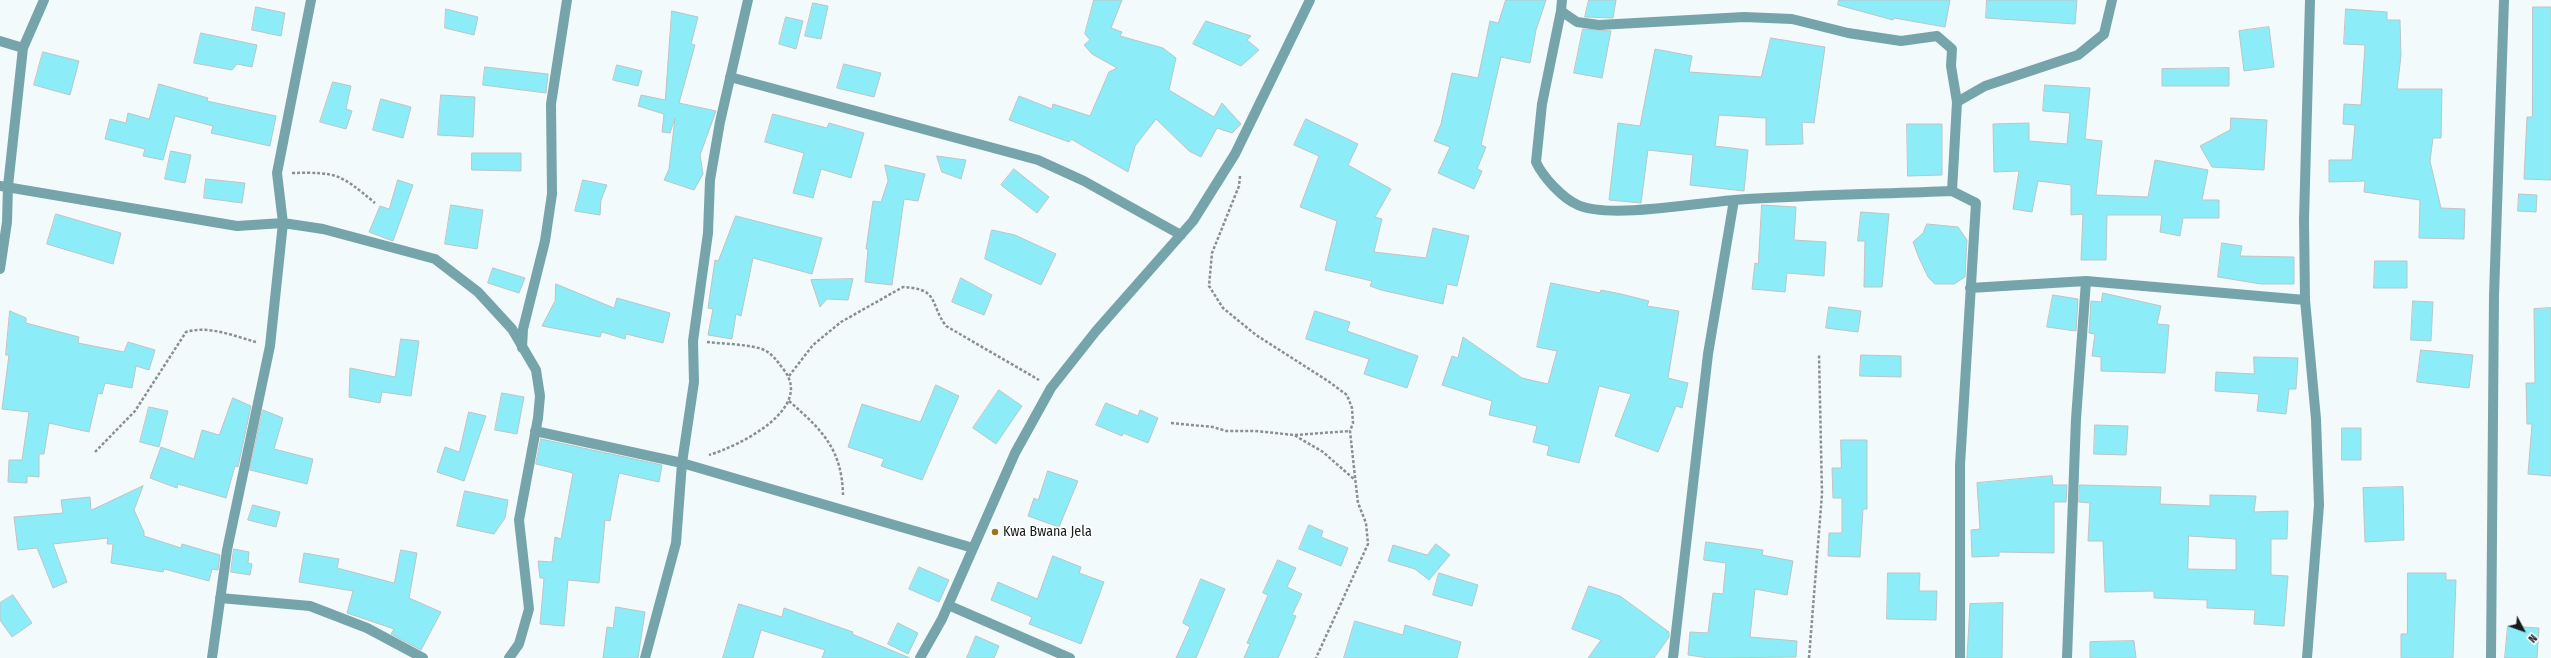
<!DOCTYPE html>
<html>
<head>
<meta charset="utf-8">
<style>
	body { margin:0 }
	#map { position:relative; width:2551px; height:658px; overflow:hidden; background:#f3fafb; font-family:"Fira Sans Condensed",sans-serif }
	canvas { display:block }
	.north { position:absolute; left:2503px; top:610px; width:40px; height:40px; -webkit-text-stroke:3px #fff; paint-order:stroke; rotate:131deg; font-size:11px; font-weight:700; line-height:16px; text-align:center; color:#191b1c }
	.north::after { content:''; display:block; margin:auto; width:14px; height:18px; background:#191b1c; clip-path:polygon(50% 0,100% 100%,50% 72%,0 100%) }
</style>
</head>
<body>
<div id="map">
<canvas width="2551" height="658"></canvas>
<div class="north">N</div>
</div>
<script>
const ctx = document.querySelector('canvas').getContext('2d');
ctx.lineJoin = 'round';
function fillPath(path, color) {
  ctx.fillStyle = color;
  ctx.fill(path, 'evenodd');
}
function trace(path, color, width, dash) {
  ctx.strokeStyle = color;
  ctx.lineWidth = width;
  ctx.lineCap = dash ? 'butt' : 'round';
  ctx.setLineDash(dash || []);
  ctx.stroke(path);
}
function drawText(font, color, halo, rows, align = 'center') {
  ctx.font = font + ' "Fira Sans Condensed",sans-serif';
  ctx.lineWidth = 3;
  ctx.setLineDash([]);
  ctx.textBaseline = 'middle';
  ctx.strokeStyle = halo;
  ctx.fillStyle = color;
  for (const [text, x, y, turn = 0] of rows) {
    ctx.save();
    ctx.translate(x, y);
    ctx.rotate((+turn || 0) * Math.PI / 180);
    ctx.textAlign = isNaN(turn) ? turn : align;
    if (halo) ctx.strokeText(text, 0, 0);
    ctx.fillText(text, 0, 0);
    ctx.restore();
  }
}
const building = new Path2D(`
	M1094,0h28l-11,28 11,4 -2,4 43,12 13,10 -7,32 45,27 8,-14 19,21 -9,9 -15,-5 -16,29 -12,-6 -33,-32 -21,27 -7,26 -57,-33 -2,3 -60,-22 10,-24 33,13 1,-5 37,12 19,-44 8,-4 -25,-14 -8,-9 6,-5 -5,-6z
	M1506,0h40l-10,30 -6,33 -29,-6 -20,88 5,2 -9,22 5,2 -8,18 -36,-16 12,-26 -16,-6 7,-17 11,-51 26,5 12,-57 8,2z
	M1589,0h27l-3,18 -28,-1z
	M1839,0h111l-5,27 -51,-9 -1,2 -55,-15z
	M1987,0h90l-2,24 -89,-6z
	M813,3l15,3 -7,33 -16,-3z
	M256,7l29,6 -4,23 -29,-6z
	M2533,7h18v173l-27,-1 3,-62h5z
	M446,9l32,8 -4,18 -29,-7z
	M2346,9l41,3v8h13l1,36 -4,33h45l-1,49h-8l-3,23 11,47 24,1 -1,30 -45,-1 1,-38 -56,-8 1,-11 -36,1v-22h23l3,-35 -12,-1 1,-20 17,1 4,-60 -21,-1z
	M672,11l26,6 -7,27 4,1 -16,58 37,8 -16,44 3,19 -9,16 -30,-10 5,-11 6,-51 -5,15 -8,-1 2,-18 -26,-8 3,-11 24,5z
	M786,17l17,4 -7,28 -17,-5z
	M1206,21l45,15 -4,4 12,10 -18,16 -48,-22z
	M2269,27l5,40 -30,4 -5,-40z
	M1583,29l28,2 -9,47 -28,-5z
	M201,33l56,12 -5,22 -15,-3 -5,6 -38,-7z
	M1771,38l54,9 -11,76 -12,-1 1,22 -37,1v-27l-47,-3 -4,31 33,4 -4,41 -54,-6 3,-30 -45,-5 -7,53 -32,-3 9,-77 22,3 15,-77 37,7 -3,16 72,5z
	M43,52l36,9 -9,34 -36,-10z
	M844,64l37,9 -7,24 -37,-9z
	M617,65l25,6 -4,15 -25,-6z
	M485,67l63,7 -2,19 -63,-8z
	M2229,68v18h-67v-17z
	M333,82l18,4 -5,23 6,2 -6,18 -26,-7z
	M159,84l49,14 -1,3 69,15 -6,30 -59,-13 2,-7 -38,-10 -12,44 -20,-4 2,-7 -40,-10 5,-20 16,4 2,-10 21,6z
	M2045,85l45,3 -5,51 17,2 -6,54 52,2 7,-37 53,10 -6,30h17v18h-36l-3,18 -20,-4 2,-17h-55l-1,45h-25l2,-46 -12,1v-30l-33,-4 -6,31 -19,-3 6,-38 -25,1 -1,-48 36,-1v18l38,3 3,-31 -27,-2z
	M441,95l34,2 -2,40 -35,-2z
	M381,99l30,8 -8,31 -30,-8z
	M773,114l54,14 2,-5 35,10 -13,45 -30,-9 -8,29 -20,-5 11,-40 -39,-11z
	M2231,118l36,2 -3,50 -52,-3 -12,-21 30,-16z
	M1306,119l52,25 -10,21 43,24 -16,28 7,2 -8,33 52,6 7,-30 36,8 -12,50 -10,-2 -4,20 -62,-14 -11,-4 2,-5 -47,-11 12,-49 -37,-14 19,-51 -25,-11z
	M1907,124h35v51l-34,1z
	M171,151l20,4 -6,28 -20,-4z
	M472,153h49v18l-49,-1z
	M937,156l29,4 -5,19 -19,-7z
	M885,165l40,9 -7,27 -14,-2 -12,86 -27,-3 3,-33h-2l7,-48 8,1 7,-21z
	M1014,169l35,28 -12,16 -36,-28z
	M206,179l39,4 -3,20 -38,-5z
	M398,180l15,5 -20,56 -24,-9 11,-26 9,3z
	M583,180l24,5 -6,15 -1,15 -25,-4z
	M2519,194l18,1 -1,17 -18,-1z
	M451,205l32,5 -6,39 -32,-5z
	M1762,205l34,2 -2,33 32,2 -2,34 -37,-3 -2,19 -33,-3 3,-26 3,1z
	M1861,212l28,2 -7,73h-18l1,-46h-7z
	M56,214l65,19 -8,31 -66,-20z
	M736,216l86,22 -10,36 -59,-16 -12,58 -5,-2 -4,25 -24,-4 5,-26 -5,-1 7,-48 3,1z
	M1927,224l31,3 9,13 -2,37 -11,7h-19l-7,-7 -9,-19 -6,-16 10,-9z
	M992,230l23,5 41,19 -15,31 -56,-26z
	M2222,243l20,3 -2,10 54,1v27h-33l-43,-7z
	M2375,261h32v27h-33z
	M493,268l32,10 -6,15 -31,-10z
	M961,278l31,17 -8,20 -32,-13z
	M853,279l-5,21 -21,-1 -7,8 -9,-27z
	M1551,283l49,10 1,-3 20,4 28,7 -2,5 32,5 -11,67 20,5 -6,25 -6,-2 -18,46 -43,-16 16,-42 -32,-8 -20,77 -32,-8 2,-9 -16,-4 4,-16 -48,-11 3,-14 -50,-16 10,-29 6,2 5,-21 59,41 26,6 9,-33 -20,-4z
	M556,284l58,24 3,-10 53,15 -7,30 -37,-9 -1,5 -23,-7 -2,5 -58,-11 13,-25z
	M2103,293l58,13 -4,18 12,1 -4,48 -64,-2v-14l-9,-1 3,-22 -6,-1 2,-32 10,1z
	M2053,295l25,4 -2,32 -29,-4z
	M2413,301l20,1 -2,39 -20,-1z
	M1829,307l32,4 -3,21 -32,-4z
	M2551,308v168l-23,-2 4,-50h-5l-1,-41h9l-1,-74z
	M10,311l16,7v5l53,14 -1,6 46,9 4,-10 27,8 -6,20 -13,-4 -4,22 -27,-5 -3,11 -4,-1 -9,39 -40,-9 -5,31h-5v23l-12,-1v7l-19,-1 1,-22h13l7,-48 -27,-3 7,-54h-3z
	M1315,311l35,11 -3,9 71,25 -11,32 -43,-14 5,-15 -63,-20z
	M401,339l18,2 -8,55 -29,-4 -2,11 -31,-6 1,-29 45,9z
	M2421,350l52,5 -4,33 -52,-6z
	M1861,355l40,1v21l-41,-1z
	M2254,357l44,1 -2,31h-7l-3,25 -29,-3 2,-17 -44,-3 1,-19 38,2z
	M936,385l23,11 -37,84 -41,-14 3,-7 -36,-12 14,-43 58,18z
	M999,390l23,16 -26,38 -23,-16z
	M502,393l22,4 -7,37 -22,-4z
	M233,398l18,8 -13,61 -3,-1 -9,32 -48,-14 -1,4 -27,-10 11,-31 33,12 8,-29 17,5z
	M1106,403l32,13 2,-6 18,8 -10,25 -25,-10 -1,3 -26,-11z
	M149,407l19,4 -9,36 -19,-5z
	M263,410l20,8 -9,31 39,10 -6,25 -57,-14z
	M469,412l17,4 -22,65 -27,-9 8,-25 14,5z
	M2095,425l33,1 -2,29 -32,-1z
	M2342,428h19v32h-19z
	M541,439l121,26 -3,17 -40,-9 -9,48 -5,-1 -6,63 -31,-3 -4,46 -24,-2 4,-46h-4l-2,-17 14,1 3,-25 6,2 12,-66 -37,-9z
	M1841,440h26v69h-4l-3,48 -32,-1 1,-23h13v-35h-9l-1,-30h9z
	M1048,471l30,10 -19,46 -31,-11 6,-18 4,2z
	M2052,476l1,9h14l-1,17h-12v51l-55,-1v4l-27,1 -1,-27 9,-1 -3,-46z
	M2080,485l81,2 -1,17 50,2v-11l46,1 -2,16 34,-1 -1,28h-16v36l17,1 -4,50 -30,-2 1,-14 -48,-2v-8l-53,-2v-7l-49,1 -2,-51h-15l2,-38 -11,-1zM2189,536l47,3v31l-48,-1z
	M143,486l-9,24 10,22v4l37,12 1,-4 38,11 -2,15 -6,-1 -3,12 -45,-12 -1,3 -52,-9 2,-19h-6l1,-6 -55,6 14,38 -14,6 -16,-40 -19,2 -4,-33 49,-4 -2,-13 29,-3 1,13z
	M2403,487l1,53 -39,2 -2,-54z
	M465,491l43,9 -3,18 -11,16 -37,-8z
	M253,505l27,7 -4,15 -28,-7z
	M1309,525l14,6 -2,6 27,11 -7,18 -42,-17z
	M1706,542l57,8 -1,5 31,6 -6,34 -32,-6 -5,48 47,4 -1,16 -88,1 -20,-3 2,-23 18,1 5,-40 10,1 3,-31 -22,-3z
	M1436,544l14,11 -21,25 -14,-11 -27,-8 5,-16 34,10z
	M234,549l15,3 -1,11 4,1 -2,11 -19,-3z
	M401,550l16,3 -8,45 32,14 -20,38 -30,-16 3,-5 -47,-16 6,-22 -54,-9 5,-29 35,6 -2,9 57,15z
	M1053,556l28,11 -2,6 25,9 -23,62 -52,-20 3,-7 -41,-17 7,-18 39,17z
	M1278,560l18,8 -9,19 15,7 -10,21 4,1 -18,42h-34l6,-14 -3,-1 21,-48 -5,-2z
	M919,567l30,13 -10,22 -30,-13z
	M1439,573l39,12 -6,21 -39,-11z
	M1888,573h32l-1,18h18l-1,29 -49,-1z
	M2408,573h38v7h10l-3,78h-52v-24h6z
	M1201,579l24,10 -29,69h-20l14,-31 -7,-4z
	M1589,586l31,10 49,36v5l-15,21h-66l13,-18 -29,-11z
	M13,595l19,28 -20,14 -12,-17v-17z
	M2003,603l-1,55h-35l3,-54z
	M739,604l43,13 2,-9 69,24 -1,2 58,24h-88l3,-8 -64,-20 -8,28h-30z
	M616,607l29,5 -7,46h-35l4,-31 6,1z
	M1355,621l48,14 2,-10 56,17 -4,16h-113z
	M898,623l20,10 -10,21 -20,-10z
	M2508,626l31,2 -2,30h-32z
	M976,636l23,10 -5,12h-27z
	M2134,641l2,17h-46v-16z`);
const path = new Path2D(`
	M292,173c46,-1 48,1 83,30
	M1240,176l-1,10 -27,67 -3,33 14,22 33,27 72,46 19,14 5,13 1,15 -3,8 4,37 4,35 8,20 2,21 -52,114
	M707,342c18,2 38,2 55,7 10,4 15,12 22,21 30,39 -45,76 -75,85
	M789,376l24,-31 28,-23 62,-35c37,2 26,16 43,39l93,54
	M789,401c33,29 53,48 54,94
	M1171,423l42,4 13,4h29l39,4 29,17 32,28
	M1295,435l55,-4
	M95,452l40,-41 51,-79c22,-7 48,4 70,10
	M1809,658l13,-164 -3,-140`);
const minor = new Path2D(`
	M1562,0l-1,11 16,11 22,3 145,-8 48,2 56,14 53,8 36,-5 15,13 -1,17 6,36 -5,89
	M1561,11l-19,93 -6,58c7,15 26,36 42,43 31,14 119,-2 156,-5 73,-5 146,-6 218,-9l24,12 -16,262v193
	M0,41l23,7
	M730,77l308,83 46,21 97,54
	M1957,102l28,-16 93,-31 26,-21 8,-34
	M0,186l237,40 46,-3 40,6 112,30 43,33 34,37 24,41 4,26 -2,22 -19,102 10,89 -10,35 -10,14
	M0,269l7,-47 1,-36 15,-138 21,-48
	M1970,288l116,-7 219,19
	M522,348l1,-19 22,-88 7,-47 -1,-90 16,-104
	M535,431l147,32 291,85
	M220,598l90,8 57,22 56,30
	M948,605l122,53
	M212,658l15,-108 43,-204 13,-123 -6,-50 34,-173
	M645,658l31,-115 6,-80 12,-81 -1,-41 15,-108 2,-53 10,-58 28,-122
	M920,658l22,-39 73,-166 36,-65 45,-57 97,-110 42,-67 75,-154
	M1673,658l35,-304 26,-154
	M2067,658l9,-239 10,-138
	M2307,658l12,-153 -3,-86 -11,-119 -1,-80 6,-220
	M2491,658l3,-362 10,-296`);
const markers = [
	[995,532,4,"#9b7521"]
];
const poiNames = [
	["Kwa Bwana Jela",1003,532]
];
fillPath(building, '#8cedf8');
trace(building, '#bdc4c5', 1);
trace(path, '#8a8f90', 2.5, [3, 2]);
trace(minor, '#75a5ab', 10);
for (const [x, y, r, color] of markers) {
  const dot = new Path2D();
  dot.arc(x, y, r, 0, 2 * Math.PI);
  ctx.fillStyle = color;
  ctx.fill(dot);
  trace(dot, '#fff', 1.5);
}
drawText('14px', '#191b1c', '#fff', poiNames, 'left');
</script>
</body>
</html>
